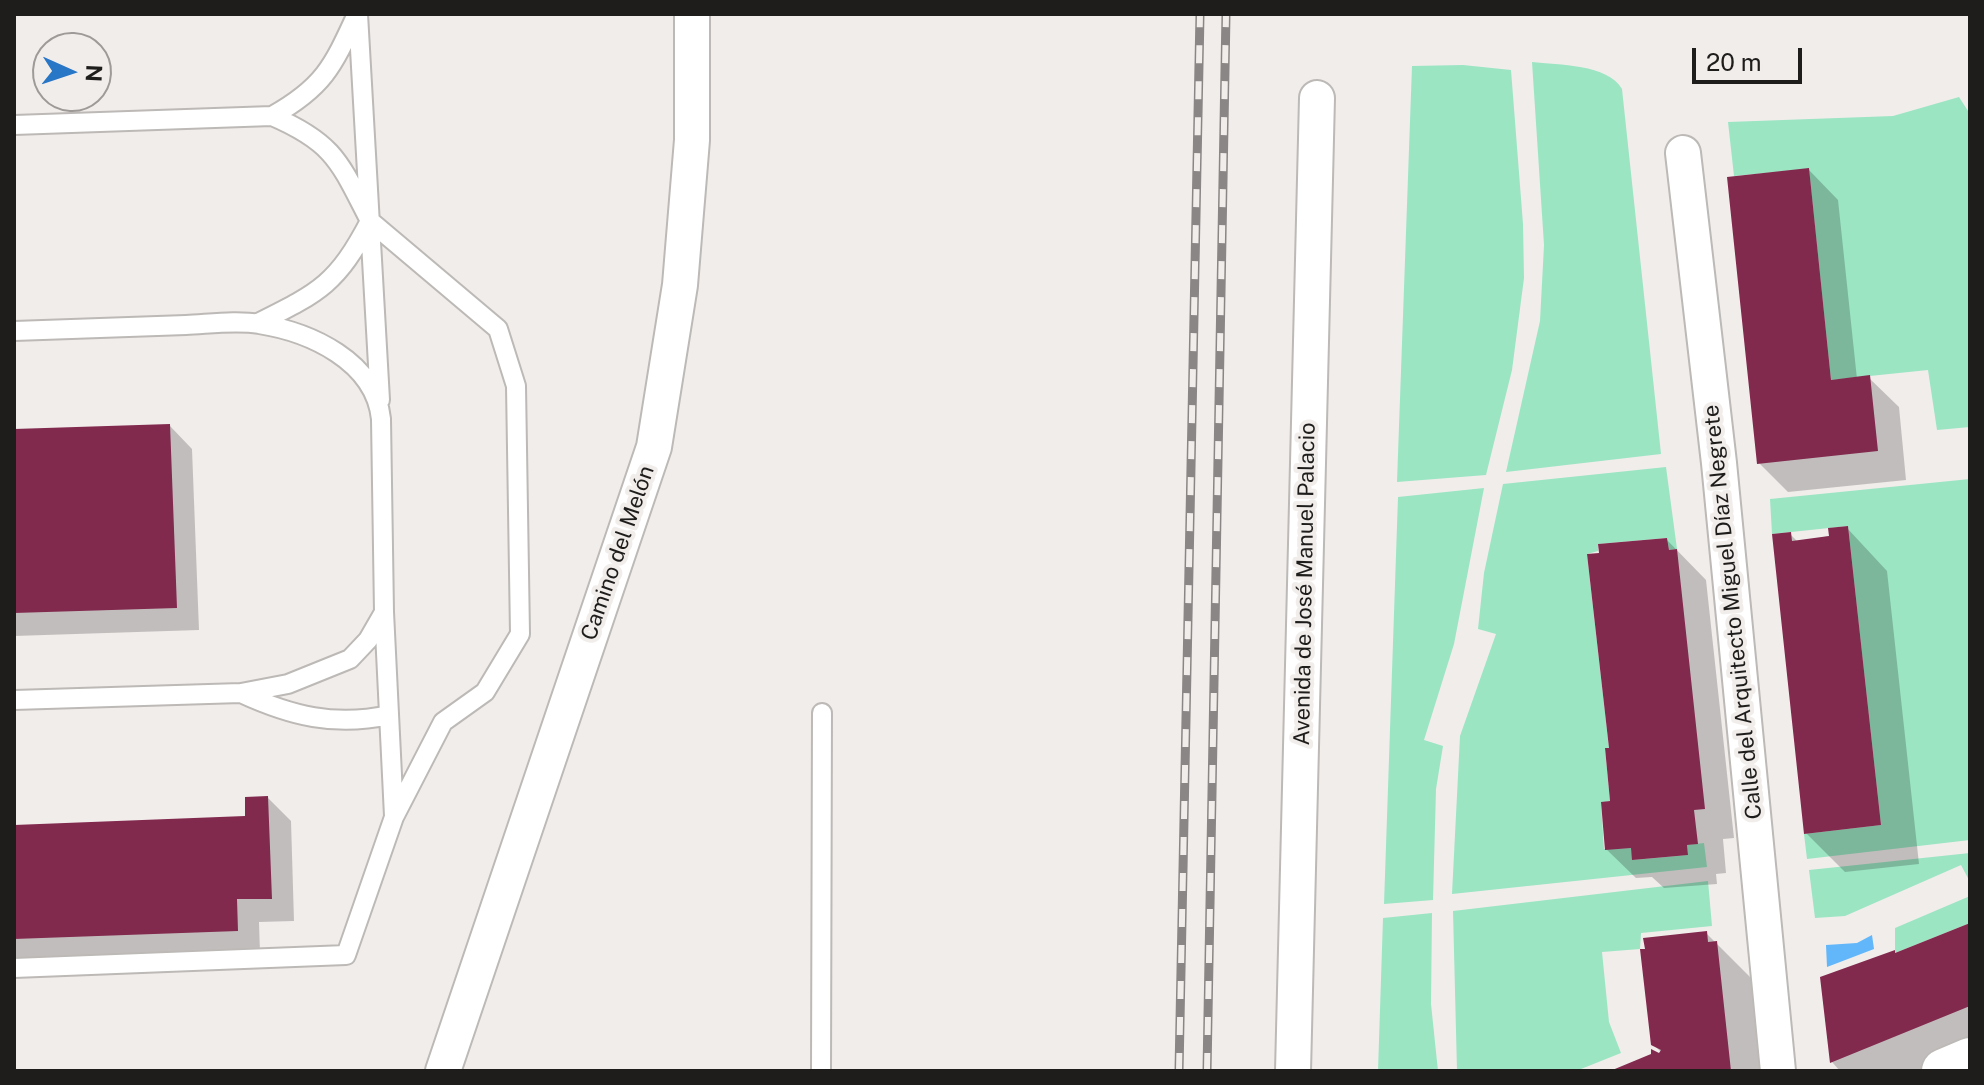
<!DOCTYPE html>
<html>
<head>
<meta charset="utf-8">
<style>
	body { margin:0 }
	#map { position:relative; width:1984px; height:1085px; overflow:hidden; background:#f1edeb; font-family:"Public Sans",sans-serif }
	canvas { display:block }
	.frame { position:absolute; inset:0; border:16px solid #1e1d1c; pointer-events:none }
	.north { position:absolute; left:32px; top:32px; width:80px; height:80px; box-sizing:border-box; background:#f1edeb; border:2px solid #9d9a98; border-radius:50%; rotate:93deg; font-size:22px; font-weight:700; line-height:32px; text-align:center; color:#1e1d1c }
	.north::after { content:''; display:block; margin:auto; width:28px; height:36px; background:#2876c6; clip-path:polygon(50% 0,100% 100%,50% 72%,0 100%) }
	.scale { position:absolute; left:1692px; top:48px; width:110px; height:36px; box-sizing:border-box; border:4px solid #1e1d1c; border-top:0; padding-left:10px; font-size:24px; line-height:28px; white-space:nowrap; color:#1e1d1c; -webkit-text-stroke:6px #f1edeb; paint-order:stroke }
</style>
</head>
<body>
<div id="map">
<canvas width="1984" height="1085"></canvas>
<div class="frame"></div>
<div class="north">N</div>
<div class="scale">20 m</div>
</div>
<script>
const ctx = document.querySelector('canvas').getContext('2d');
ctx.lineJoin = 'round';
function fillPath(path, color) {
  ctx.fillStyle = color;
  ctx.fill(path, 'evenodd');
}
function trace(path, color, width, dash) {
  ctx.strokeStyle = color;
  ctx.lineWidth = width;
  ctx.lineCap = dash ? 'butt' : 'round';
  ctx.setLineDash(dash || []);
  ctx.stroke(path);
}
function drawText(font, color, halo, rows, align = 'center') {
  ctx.font = font + ' "Public Sans",sans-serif';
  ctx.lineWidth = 8;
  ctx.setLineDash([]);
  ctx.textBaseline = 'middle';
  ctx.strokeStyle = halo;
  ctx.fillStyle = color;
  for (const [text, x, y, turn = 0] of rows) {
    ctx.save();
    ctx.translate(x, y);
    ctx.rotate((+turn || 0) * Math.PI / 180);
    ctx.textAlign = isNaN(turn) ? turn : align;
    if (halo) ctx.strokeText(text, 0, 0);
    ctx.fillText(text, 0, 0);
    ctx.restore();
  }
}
const green = new Path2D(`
	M1532,62c26,3 76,2 90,27l39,365 -155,18 34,-151 4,-76z
	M1463,65l48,5 12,154 1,54 -12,92 -26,105 -89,7 15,-416z
	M1959,97l11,17v313l-33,3 -9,-60 -97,10 -22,-211 -75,7 -6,-54 165,-6z
	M1666,467l11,82 -8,1 -2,-12 -69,6v7l-11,3 22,194h-4l5,53 -9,2 3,46 27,-1 2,12 55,-5 -1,-10 17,-2 3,24 -255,27 8,-158 36,-102 -18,-5 6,-56 19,-89z
	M1970,479v361l-163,19 -3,-25 77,-9 -33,-299 -76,8 -2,-35z
	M1484,488l-30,156 -30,96 19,6 -7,43 -3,111 -49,4 14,-407z
	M1970,853v29l-9,-17 -116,51 -30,2 -6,-48z
	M1708,881l4,45 -71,7 -1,16 -38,3 7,70 12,31 -45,18h-119l-4,-160z
	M1970,896v27l-75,30v-25z
	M1432,913l-1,91 7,67h-60l5,-153z`);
const water = new Path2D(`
	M1872,935l2,14 -47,18 -1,-22 31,-2z`);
const shadow = new Path2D(`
	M1809,170l29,30 19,179 12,-1 30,29 7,73 -118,12 -29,-29z
	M170,426l22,23 7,181 -185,6v-205z
	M1847,528l40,43 32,293 -74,8 -39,-39 -16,-299 8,8 36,-7z
	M1667,540l39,40 28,258 -11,1 3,34 -10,1 1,10 -53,4 -12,-11 -16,1 -30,-29 6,-46 -1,-53z
	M268,798l23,23 3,100 -35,1 1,31 -246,9v-135l233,-9z
	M1970,925v135l-27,11h-103l-8,-9 65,-107z
	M1706,933l49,49 10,89h-151l52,-14 -13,-13z`);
const building = new Path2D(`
	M1809,168l22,212 39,-5 8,76 -121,13 -30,-287z
	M170,424l7,184 -163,5v-184z
	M1848,526l33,299 -77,9 -32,-300 19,-2 1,9 37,-5 -1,-8z
	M1667,538l2,12 8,-1 28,260 -11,1 4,34 -11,1 1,10 -56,5 -1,-12 -26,2 -4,-48 9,-1 -5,-53h4l-22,-194 12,-1 -1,-9z
	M268,796l4,103h-35l1,32 -224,8v-114l231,-9v-19z
	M1970,923v83l-140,57 -10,-86 75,-27v3z
	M1707,931l1,11 9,-1 14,130h-121l41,-17v-5l8,4 2,-3 -10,-5 -11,-96h5l-2,-11z`);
const lane = new Path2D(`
	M358,14l22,386
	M14,125l258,-9c52,-29 61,-50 85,-102
	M258,323c62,-31 79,-39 112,-102 -30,-58 -35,-78 -98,-105
	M14,331c57,-2 115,-4 172,-6 23,-1 51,-5 73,-1 51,8 116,37 122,95l3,193 10,204
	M241,693c50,23 94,34 148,22
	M14,700l227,-7 47,-9 62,-25 18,-19 15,-26
	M14,968l332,-13 48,-138 49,-95 42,-30 35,-58 -4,-248 -18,-57 -128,-108
	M821,1071l1,-358`);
const street = new Path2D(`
	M1683,153l36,310 59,608
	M443,1071l211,-624 26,-162 12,-145v-126
	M1293,1071l24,-973`);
const secondary = new Path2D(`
	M1944,1071l26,-11`);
const rail = new Path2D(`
	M1179,1071l21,-1057
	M1207,1071l19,-1057`);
const streetNames = [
	["Camino del Melón",618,553,-71],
	["Avenida de José Manuel Palacio",1305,584,-89],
	["Calle del Arquitecto Miguel Díaz Negrete",1733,612,-96]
];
fillPath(green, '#9be5c3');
fillPath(water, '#61b7f9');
fillPath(shadow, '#0003');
fillPath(building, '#82294e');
trace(lane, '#bcb9b6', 22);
trace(street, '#bcb9b6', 38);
trace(secondary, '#bcb9b6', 48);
trace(lane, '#fff', 18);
trace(street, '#fff', 34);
trace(secondary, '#fff', 44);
trace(rail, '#898685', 9);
trace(rail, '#f1edeb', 6, [18]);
drawText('22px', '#1e1d1c', '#f1edeb', streetNames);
</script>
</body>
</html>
